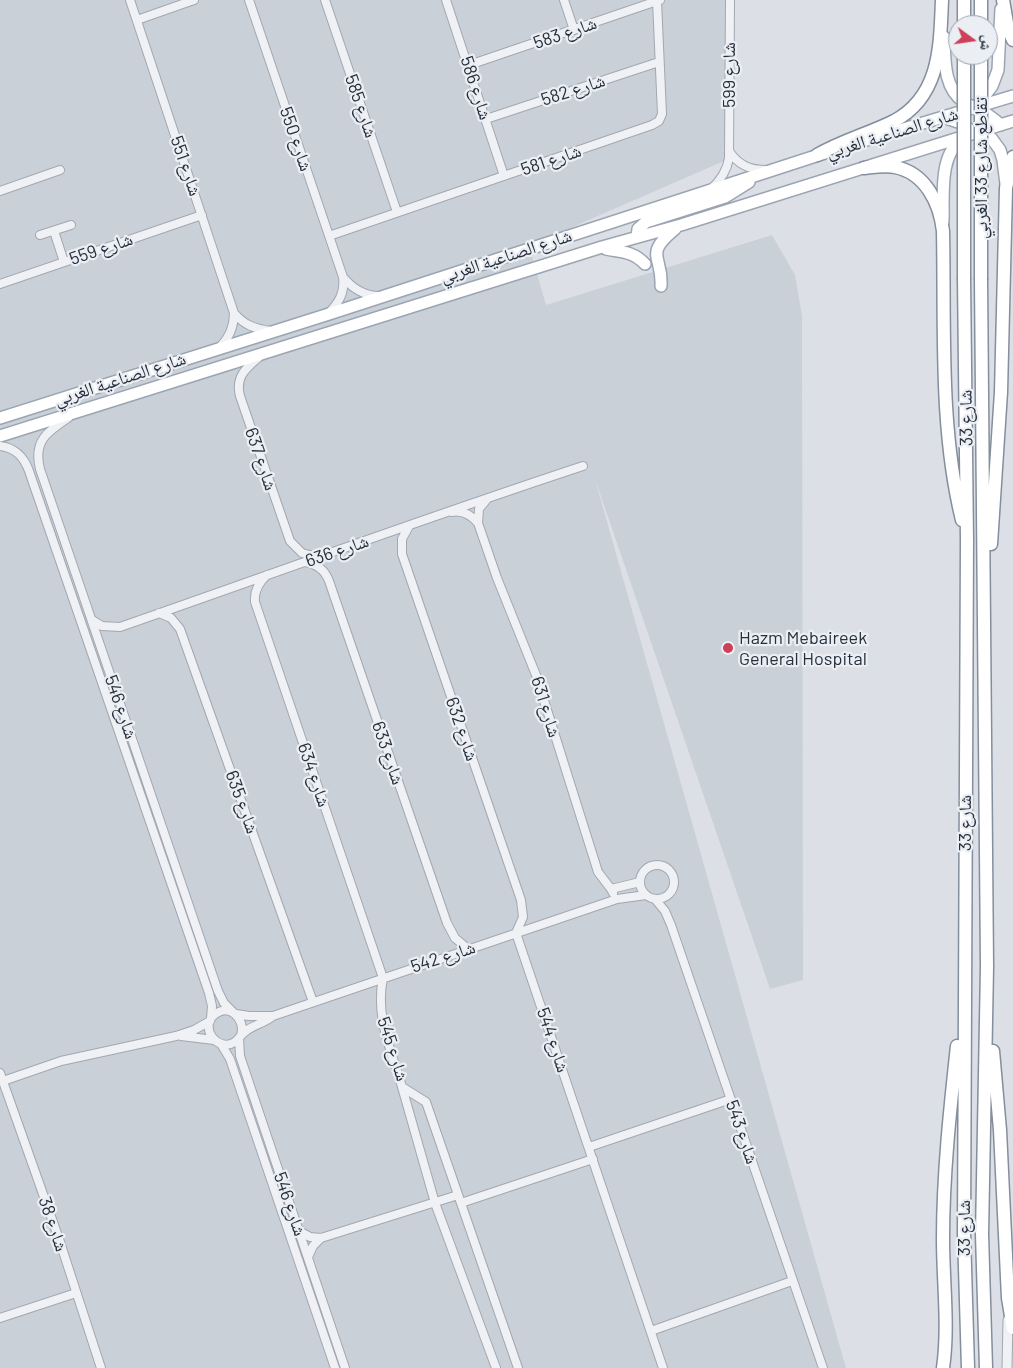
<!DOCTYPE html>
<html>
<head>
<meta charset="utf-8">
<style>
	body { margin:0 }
	#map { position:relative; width:1013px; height:1368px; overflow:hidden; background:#dce0e6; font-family:Barlow,"Noto Naskh Arabic",sans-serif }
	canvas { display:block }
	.north { position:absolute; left:948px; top:15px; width:50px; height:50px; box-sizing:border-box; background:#ebeff4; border:1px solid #9ca2ab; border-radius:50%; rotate:104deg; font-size:14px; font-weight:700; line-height:20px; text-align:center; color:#262f3d }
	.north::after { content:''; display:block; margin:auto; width:18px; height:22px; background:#ce3f58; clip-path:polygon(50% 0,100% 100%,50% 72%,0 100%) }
</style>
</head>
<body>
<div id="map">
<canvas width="1013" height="1368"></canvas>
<div class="north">ش</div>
</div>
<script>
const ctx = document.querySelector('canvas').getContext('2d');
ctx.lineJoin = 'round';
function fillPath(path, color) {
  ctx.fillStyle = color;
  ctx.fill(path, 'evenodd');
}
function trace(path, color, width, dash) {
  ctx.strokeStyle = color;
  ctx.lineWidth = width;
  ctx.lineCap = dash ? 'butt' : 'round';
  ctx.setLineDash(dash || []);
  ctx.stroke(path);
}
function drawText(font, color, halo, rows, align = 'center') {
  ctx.font = font + ' Barlow,"Noto Naskh Arabic",sans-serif';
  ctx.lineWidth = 4.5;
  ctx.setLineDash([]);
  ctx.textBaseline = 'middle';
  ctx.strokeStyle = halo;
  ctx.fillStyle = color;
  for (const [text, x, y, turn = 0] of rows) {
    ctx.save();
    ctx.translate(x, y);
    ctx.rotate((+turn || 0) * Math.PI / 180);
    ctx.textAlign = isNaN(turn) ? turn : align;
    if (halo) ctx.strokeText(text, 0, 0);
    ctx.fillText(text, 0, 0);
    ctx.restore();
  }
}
const built = new Path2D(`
	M0,0h728l-4,161 -195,85 17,59 226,-70 23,40 7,41 1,664 -33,9 -175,-510 251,889h-846z`);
const minor = new Path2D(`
	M130,0l104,313c0,14 -4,24 -14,34
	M249,0l94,277c2,16 -4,25 -14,36
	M325,0l72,212
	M446,0l58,176
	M564,0l10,30
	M137,20l57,-20
	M469,65l191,-65
	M486,119l173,-57
	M729,151c9,14 21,19 37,19
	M711,189c10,-9 16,-18 18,-31l1,-158
	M0,191l60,-21
	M54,231l10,31
	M40,235l31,-10
	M329,236l323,-111 7,-4 3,-7 -5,-113
	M343,277c9,11 19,18 34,19
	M0,284l202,-69
	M234,313c10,12 21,16 37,18
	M259,357c-13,11 -24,20 -19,39l50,145 12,12 15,4
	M68,418c-21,14 -35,23 -28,51l178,522 6,12 9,9
	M0,446c16,2 24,11 29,25l180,522 3,13 -1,12
	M487,499l-8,10 -1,14 19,55 39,97 62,197 13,17
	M452,512c11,-2 19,3 26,11
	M409,526l-7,13v15l119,346 2,17 -7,16 147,435
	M305,562c12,2 20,8 24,19l118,342 8,15 13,11
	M267,575c-9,8 -13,16 -12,27l128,376c-8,39 8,71 19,109l24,15 92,266
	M159,613l12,5 9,11 133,373
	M92,620l10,6 18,1c155,-54 308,-110 463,-161
	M640 882a17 17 0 1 1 34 0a17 17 0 1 1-34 0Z
	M613,893l-2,-4 29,-7
	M655,899l10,12 6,14 152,443
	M236,1014l13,2h24
	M241,1035c5,-16 -12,-33 -27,-20 -15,13 4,38 21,27 4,-3 6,-8 11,-11 8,-6 18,-8 27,-15l344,-117 29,-4
	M181,1036l33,4
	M239,1038l1,18 105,312
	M221,1044l9,15 105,309
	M0,1073l59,166 42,129
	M3,1081l58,-20 115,-25 18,-6 16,-9
	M402,1087l33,116 61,165
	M589,1147l142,-48
	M461,1203l132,-44
	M299,1231l11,6 11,1 137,-43
	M308,1257l5,-11 8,-8
	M0,1318l76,-25
	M651,1331l141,-50`);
const tertiary = new Path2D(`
	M1007,1368l1,-48`);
const primary = new Path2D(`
	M944,37c1,22 -1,51 20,65 5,4 12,6 18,9 7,4 13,9 19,14
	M978,104l14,-18 6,-16 3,-61
	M943,117l18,6 13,10 14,2 4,4 8,11 3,10 3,24
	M850,145l163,-49
	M943,222c1,-26 -5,-69 21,-84
	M637,237l1,-8 8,-7 79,-25 24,-15
	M606,249c15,3 27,2 39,15
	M661,286c2,-30 -18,-31 14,-57
	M0,418l329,-104 496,-161
	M0,436l602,-189 79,-22 332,-104`);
const trunk = new Path2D(`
	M964,0v25
	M1003,0l5,29 5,11
	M981,25v-25
	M817,155c26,-15 51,-21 77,-34 47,-25 46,-76 48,-121
	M864,168c10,-1 21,-3 31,-1 31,6 45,37 48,64 2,96 -4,195 19,289
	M964,279l3,261 -3,694 4,134
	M981,280l6,687 -5,267 4,134
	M991,544l10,-152 5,-204 7,-31
	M993,1051l7,79 8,168 5,30
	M943,1368c6,-42 0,-86 0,-129 0,-64 7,-129 14,-193`);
const trunkBridge = new Path2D(`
	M964,55v224
	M981,280v-225`);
const markers = [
	[728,648,6,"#ce3f58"]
];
const streetNames = [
	["شارع 583",565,33,-19],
	["شارع 599",729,75,-90],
	["شارع 586",476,88,72],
	["شارع 582",573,90,-18],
	["شارع 585",361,106,71],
	["شارع الصناعية الغربي",892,133,-17],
	["شارع 550",296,139,71],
	["شارع 581",551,160,-19],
	["شارع 551",186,166,71],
	["تقاطع شارع 33 الغربي",981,168,-90],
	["شارع 559",101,249,-19],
	["شارع الصناعية الغربي",506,256,-18],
	["شارع الصناعية الغربي",120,379,-18],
	["شارع 33",966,418,-91],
	["شارع 637",261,459,71],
	["شارع 636",337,551,-19],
	["شارع 546",121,707,71],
	["شارع 631",546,707,73],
	["شارع 632",462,729,71],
	["شارع 633",388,753,71],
	["شارع 634",314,775,71],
	["شارع 635",242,802,70],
	["شارع 33",965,823,-90],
	["شارع 542",443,957,-18],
	["شارع 544",553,1040,71],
	["شارع 545",393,1049,72],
	["شارع 543",742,1132,71],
	["شارع 546",290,1204,71],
	["شارع 38",53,1224,71],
	["شارع 33",964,1228,-90]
];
const poiNames = [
	["Hazm Mebaireek",739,638],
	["General Hospital",739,659]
];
fillPath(built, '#cad0d8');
trace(minor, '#a2a7b0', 10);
trace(tertiary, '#a2a7b0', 11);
trace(primary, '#9ba5b2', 14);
trace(trunk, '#848e9d', 15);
trace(minor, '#eff1f5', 8);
trace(tertiary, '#eff1f5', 9);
trace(primary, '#fff', 11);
trace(trunk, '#fff', 12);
trace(trunkBridge, '#848e9d', 15, []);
trace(trunkBridge, '#fff', 12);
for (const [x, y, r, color] of markers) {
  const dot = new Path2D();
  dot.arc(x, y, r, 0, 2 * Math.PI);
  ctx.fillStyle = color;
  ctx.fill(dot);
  trace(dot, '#ebeff4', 2);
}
drawText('18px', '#262f3d', '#ebeff4', streetNames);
drawText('18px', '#262f3d', '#ebeff4', poiNames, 'left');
</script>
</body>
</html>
